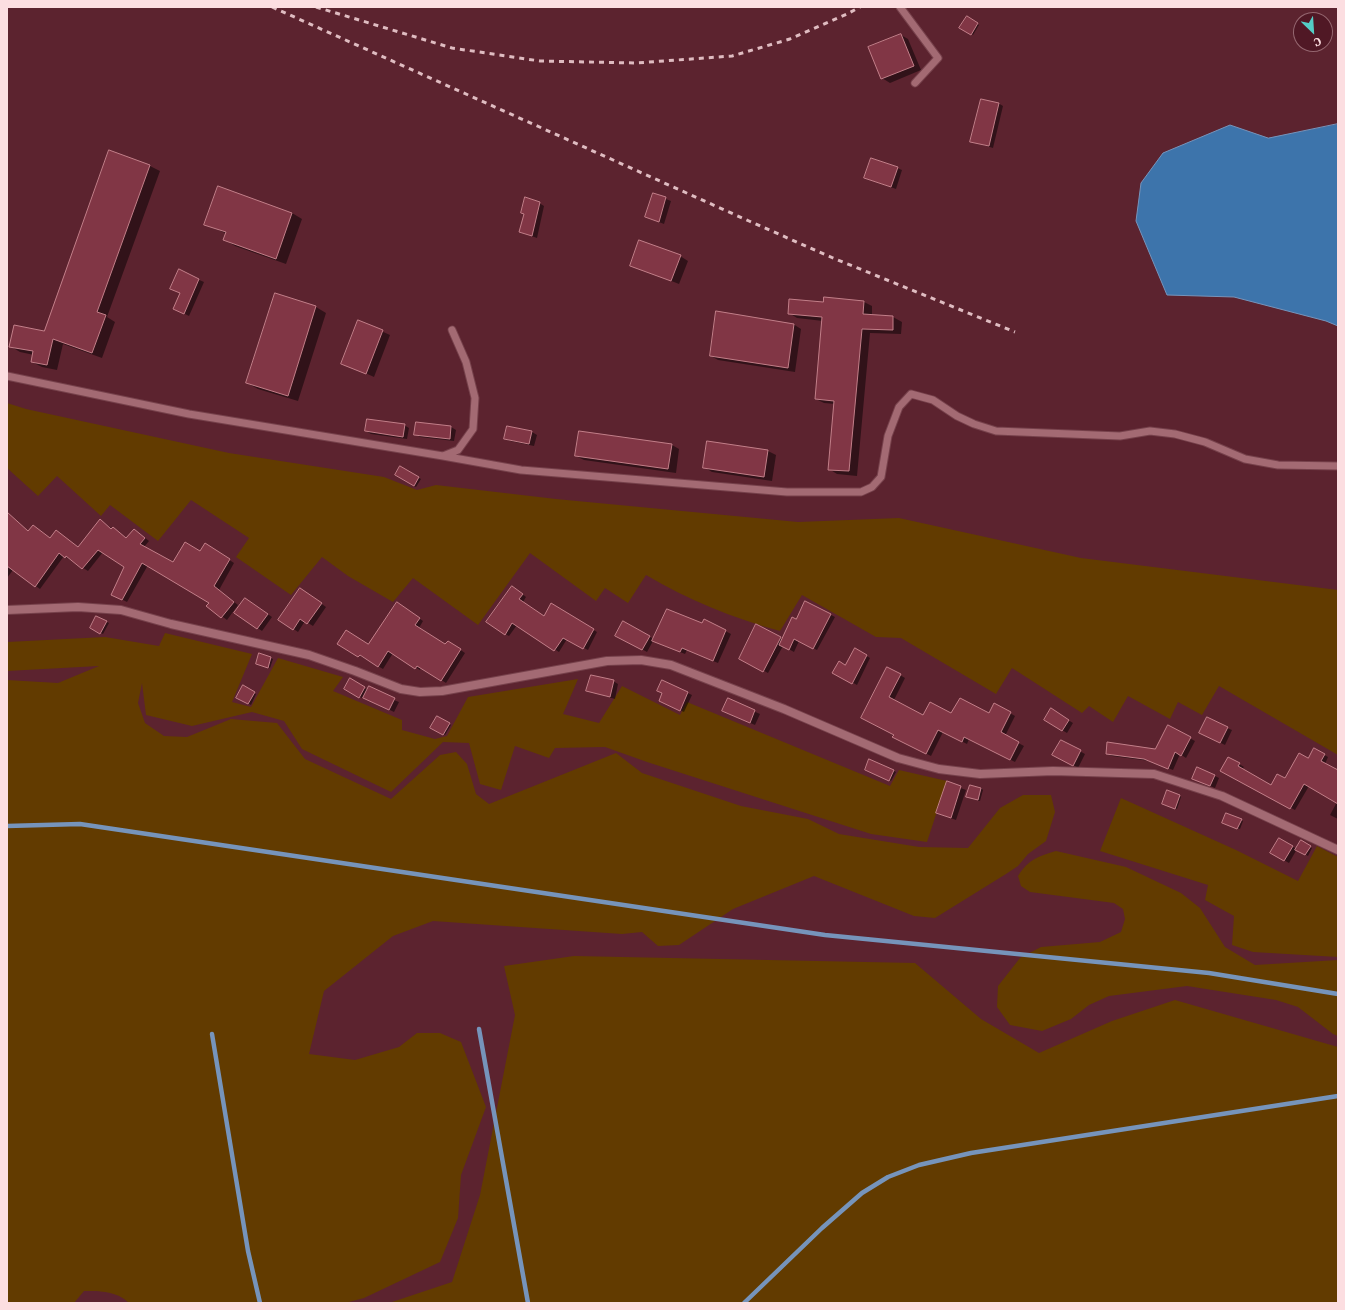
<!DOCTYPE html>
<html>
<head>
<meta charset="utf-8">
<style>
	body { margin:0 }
	#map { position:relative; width:1345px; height:1310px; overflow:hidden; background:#5c232f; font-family:"IBM Plex Serif",serif }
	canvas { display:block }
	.frame { position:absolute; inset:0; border:8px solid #fcdee1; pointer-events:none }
	.north { position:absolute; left:1293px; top:12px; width:40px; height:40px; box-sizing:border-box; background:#501825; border:1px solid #956770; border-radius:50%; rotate:155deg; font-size:11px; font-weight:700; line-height:16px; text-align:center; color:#fcdee1 }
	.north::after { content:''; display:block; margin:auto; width:14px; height:18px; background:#54cdc6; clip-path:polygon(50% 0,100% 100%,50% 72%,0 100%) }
</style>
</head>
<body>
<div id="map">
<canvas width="1345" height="1310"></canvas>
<div class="frame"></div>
<div class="north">С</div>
</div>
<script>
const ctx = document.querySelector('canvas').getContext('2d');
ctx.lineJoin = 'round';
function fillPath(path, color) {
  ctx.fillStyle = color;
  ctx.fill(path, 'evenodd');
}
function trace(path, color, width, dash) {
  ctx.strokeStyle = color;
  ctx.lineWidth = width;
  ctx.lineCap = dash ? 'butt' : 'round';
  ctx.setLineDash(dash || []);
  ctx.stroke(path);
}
const green = new Path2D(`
	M7,403l19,6 203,44 155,24 33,13 19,-5 120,14 242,23 101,-4 182,40 257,32v165l-119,-69 -17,29 -24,-13 -8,17 -42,-23 -15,26 -24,-16 -7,7 -70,-45 -16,26 -95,-56 -25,-1 -74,-42 -22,36c-47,-13 -92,-31 -134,-56l-18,28 -23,-15 -9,13 -66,-48 -52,72 -65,-47 -20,24 -45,-26 -26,-19 -31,38 -55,-38 13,-19 -58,-38 -33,41 -48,-36 -9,11 -44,-40 -19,20 -31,-28z
	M165,633l87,21 -20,48 19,5 27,-49 65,19 -10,14 69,29v10l33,9 12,-3 21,-39 110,-18 -15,35 36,9 23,-37 58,29 7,-13 203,84 9,-16 48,11 -20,61 -56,-8 -224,-72 -42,-15 -50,1 -6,10 -34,-12 -14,44 -21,-6 -11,-41 -26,-1 -52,50 -89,-43 -18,-28 -32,-9 -60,14 -46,-11 -4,-32 -4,20 7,20 19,13 23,1 44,-18 46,4 28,36 86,40 49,-44 16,-3 11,12 9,30 13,10 127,-51 26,20 99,33 67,13 31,15 80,13 49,1 32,-40 23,-13h28l4,17 -9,29 -18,13 -10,12 -12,8 -71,44 -21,-2 -100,-40 -81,33 -54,36 -21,1 -16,-14 -20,2 -189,-13 -40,15 -69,55 -15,63 46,6 44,-13 18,-14h23l21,9 25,65 -25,68 -3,43 -18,44 -76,36 -19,5h-216c-12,-12 -29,-12 -45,-12l-10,12h-67v-623l51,3 41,-17 -92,5v-29l98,-5 54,9z
	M1121,798l115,52 62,31 19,-35 21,11v100l-85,-5 -21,-7 2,-29 -29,-16 3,-15 -108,-34z
	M1056,851l70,16 55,26 19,15 25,39 30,18 83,-5v76l-5,-2 -35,-27 -22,-7 -89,-14 -78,10 -20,9 -18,14 -29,12 -32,-6 -13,-18 1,-21 22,-28 21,-11 59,-5 21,-10 4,-13 -2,-10 -9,-6 -84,-11 -9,-6 -3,-10c11,-17 19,-19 38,-25z
	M574,956l341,7 66,56 58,34 73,-32 63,-21 163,47v256h-949l63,-21 28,-87 35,-180 -11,-49z`);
const water = new Path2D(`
	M1338,124v202l-12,-5 -92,-24 -67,-2 -31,-74 5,-38 22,-30 67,-28 38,13z`);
const shadow = new Path2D(`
	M967,18l12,7 -6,10 -12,-8z
	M901,35l7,4 13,31 -31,13 -8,-5z
	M998,103l5,3 -10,42 -22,-7z
	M110,151l40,15 10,5 -53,146 8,5 -13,36 -39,-14 -6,26 -15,-3 -10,-5 2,-7 -14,-3 -10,-6 35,-14z
	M897,168l5,2 -6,19 -31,-11z
	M653,194l18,7 -7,23 -18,-7z
	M539,203l5,3 -7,32 -17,-6z
	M292,213l10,6 -16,45 -51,-18 -10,-6 2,-6 -21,-10z
	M680,256l8,5 -9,23 -48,-19z
	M179,271l25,11 -15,34 -10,-5 2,-18z
	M276,294l40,13 10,6 -28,88 -40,-12 -11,-6z
	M864,302l8,4v10l21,1 9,5 -1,12 -31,-1 -13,143 -20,-2 -8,-5 6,-65 -11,-1 -8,-4 7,-78 -26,-3 -8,-5 35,-10z
	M359,321l31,14 -16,42 -31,-14z
	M793,324l8,5 -6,43 -77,-12 -7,-4z
	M404,425l5,3 -2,11 -36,-5 -5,-3z
	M451,427l5,3 -2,11 -34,-4 -5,-3z
	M507,427l25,5 5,3 -3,11 -24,-5 -5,-2z
	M708,442l60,9 8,4 -4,26 -60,-9 -8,-5z
	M672,445l7,4 -3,24 -92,-13 -8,-4z
	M401,467l20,12 -5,8 -20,-12z
	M7,512l22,20 4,-6 17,13 29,9 22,-27 26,18 8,-9 4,3 10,8 -5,6 29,17 37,-17 24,16 -15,27 19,15 -11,15 -19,-14 3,-4 -63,-37 -21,37 -10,-5 8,-30 -22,-15 -15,19 -24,-15 -24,33 -27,-19 -6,8z
	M516,589l10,8 -3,5 21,15 7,-13 46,28 -9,18 -21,-11 -8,13 -42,-27 -8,11 -4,-2z
	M305,592l21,15 -13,19 -8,-5 -7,11 -19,-13z
	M246,599l26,18 -10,14 -26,-18z
	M806,602l29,15 -18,33 -18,-9 -5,11 -11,-6 -15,27 -27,-15 15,-32 27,13 14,-19z
	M402,606l21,15 -4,7 27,18 6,-2 13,9 -19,30 -25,-16 -1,3 -27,-17 -10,16 -45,-26 30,2z
	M97,617l12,6 -6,11 -12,-6z
	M705,620l26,14 -13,29 -31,-13 -2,4 -32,-13 -6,11 -31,-17 7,-12 31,16 49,-15z
	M855,649l15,9 -13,27 -23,-13 11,-6z
	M260,654l13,5 -3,9 -11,-4z
	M888,668l17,10 -11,22 30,16 65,-2 5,-10 21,12 -10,20 19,10 -9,16 -46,-23 -2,5 -24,-12 -12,24 -32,-16 -4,-5 -28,-15z
	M350,680l18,10 31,12 -5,10 -25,-12 -3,-9 -4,7 -17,-9z
	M613,681l5,3 -3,15 -27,-8z
	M662,681l30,14 -8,17 -20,-9z
	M243,687l13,7 -5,11 -13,-7z
	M728,700l32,14 -5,11 -27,-12z
	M1052,710l21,13 -6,10 -22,-13z
	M438,717l13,8 -6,10 -13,-7z
	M1169,727l26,14 -9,17 -6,-4 -7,16 -23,-9 -38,-5 -5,-2 49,-4z
	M1227,728l5,2 -7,15 -20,-10z
	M1061,741l24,13 -7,14 -24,-14z
	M1314,749l14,8 -3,7 13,8v47l-8,-4 7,-13 -28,-16 -14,24 -74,-39 8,-13 15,9 -2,2 29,17 14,-7 23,-19z
	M866,769l28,2 2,1 -5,9z
	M1215,776l4,2 -4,10 -17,-7z
	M947,783l19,7 -10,30 -19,-7z
	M981,788l2,2 -3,11 -12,-4z
	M1179,796l2,1 -4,12 -12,-4z
	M1241,820l2,1 -3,8 -15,-5z
	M1279,839l18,10 4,-8 11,7 -4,8 -11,-7 -8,14 -18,-10z`);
const stream = new Path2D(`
	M7,826l73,-2 745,111 384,38 129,21
	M479,1029l49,274
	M212,1034l36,217 12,52
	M744,1303l78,-75 40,-35 26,-16 31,-12 52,-12 367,-57`);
const building = new Path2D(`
	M967,16l11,7 -7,12 -12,-7z
	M901,34l13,32 -33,13 -13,-32z
	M981,99l18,4 -10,43 -19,-4z
	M109,150l41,15 -53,147 9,3 -14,38 -39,-14 -6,26 -16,-3 2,-11 -24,-4 5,-22 30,6z
	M871,158l27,9 -7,20 -27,-9z
	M218,186l74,27 -16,46 -53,-19 3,-8 -22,-7z
	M653,193l13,4 -7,25 -14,-5z
	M525,197l15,5 -8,34 -13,-4 5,-18 -3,-1z
	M639,240l42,15 -10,26 -41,-15z
	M179,269l20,10 -15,35 -11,-5 7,-16 -10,-4z
	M275,293l41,13 -28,90 -42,-13z
	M824,297l40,4 -1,13 30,2v14l-31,-1 -13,142 -21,-1 6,-69 -19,-2 7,-82 -34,-3 1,-15 34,3z
	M716,311l78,13 -6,44 -78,-12z
	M358,320l25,10 -17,44 -25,-10z
	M367,419l38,5 -2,13 -38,-6z
	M416,422l35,4 -1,13 -36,-4z
	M507,426l25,5 -3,13 -25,-5z
	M579,431l93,13 -4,25 -93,-13z
	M707,441l61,9 -4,27 -61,-9z
	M400,466l19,11 -5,9 -19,-11z
	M7,512l21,19 5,-6 17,13 6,-8 22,17 22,-28 11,10 2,-2 13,11 8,-9 11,9 -5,6 33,18 12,-20 15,9 5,-8 25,16 -16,27 20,16 -13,16 -15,-12 3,-3 -67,-40 -20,37 -11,-5 13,-28 -26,-17 -16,19 -16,-13 -1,2 -6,-5 -24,34 -28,-21z
	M512,586l11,8 -4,5 25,17 7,-13 43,26 -11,20 -20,-11 -9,13 -42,-28 -7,12 -19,-13z
	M300,588l22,15 -15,21 -7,-5 -7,11 -15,-10z
	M245,598l23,16 -11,15 -23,-16z
	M805,601l26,13 -18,35 -19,-10 -5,11 -10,-5 13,-28 4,2z
	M397,602l23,16 -5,7 30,19 3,-3 13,8 -20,32 -24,-15 -2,3 -27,-18 -10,16 -18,-12 -2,2 -21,-13 9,-14 22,14z
	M667,609l35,14 2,-4 22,11 -13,31 -31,-13 -2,4 -28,-11z
	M96,616l11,5 -7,13 -10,-6z
	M623,621l27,15 -8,14 -27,-14z
	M756,624l25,13 -18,35 -24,-13z
	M855,648l12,7 -15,29 -20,-11 7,-12 6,4z
	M259,653l12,4 -3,11 -12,-4z
	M887,667l14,7 -12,23 34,18 7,-13 21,11 9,-15 29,15 5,-10 17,9 -10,20 18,10 -9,18 -46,-23 -2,5 -24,-12 -12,24 -34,-17 2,-2 -33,-17z
	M591,675l23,5 -4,17 -24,-6z
	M350,678l15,9 -6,11 -15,-9z
	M662,680l26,12 -8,19 -21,-10 3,-8 -5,-2z
	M243,685l12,7 -7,12 -12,-6z
	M369,686l26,12 -6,12 -26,-12z
	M728,698l27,12 -5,13 -28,-12z
	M1051,708l18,12 -7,11 -18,-11z
	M437,716l13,7 -7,12 -13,-7z
	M1207,717l21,10 -8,16 -21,-10z
	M1168,725l23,12 -10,19 -6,-4 -7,17 -24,-10 -38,-5 1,-12 48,7z
	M1061,740l20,10 -8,16 -21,-11z
	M1314,748l11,6 -4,7 17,9v34l-34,-20 -14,25 -70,-38 8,-14 12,6 -2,3 33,19 6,-11 8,4 14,-25 9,5z
	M869,759l25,11 -5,11 -24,-11z
	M1197,767l18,8 -5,11 -18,-7z
	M947,781l14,5 -10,32 -15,-5z
	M970,785l11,3 -3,12 -12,-3z
	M1167,790l13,5 -5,14 -13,-5z
	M1226,813l16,6 -5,10 -15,-6z
	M1279,838l14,8 -9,15 -14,-8z
	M1301,840l10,6 -6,9 -10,-5z`);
const service = new Path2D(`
	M900,7l38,51 -23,25
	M7,376l182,38 254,42 15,-6 15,-21 2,-31 -9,-36 -14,-32
	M443,456l78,14 266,22h74l11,-5 9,-10 7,-41 11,-29 12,-13 22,6 24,16 17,8 22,7 124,5 30,-5 25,3 30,8 40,17 33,6 60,1`);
const minor = new Path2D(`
	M7,610l71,-3 43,3 50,14 138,31 46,16 46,18 19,3 22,-1 165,-30 34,-1 30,5 113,44 114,49 41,11 41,5 73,-3 101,3 68,22 116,54`);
const rail = new Path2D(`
	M272,7l477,214 84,37 182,74
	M316,7l136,41 88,13 96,2 96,-7 58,-17 57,-25 13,-7`);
fillPath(green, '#623b00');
fillPath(water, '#3d74ab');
trace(water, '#7694bb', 1);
fillPath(shadow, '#0007');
trace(stream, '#7694bb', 4.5);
fillPath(building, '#813645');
trace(building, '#c27f89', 1);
trace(service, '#76414b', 9);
trace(minor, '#76414b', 10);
trace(service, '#a36a73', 7);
trace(minor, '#a36a73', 8);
trace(rail, '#dfbcc1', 3, [5, 5]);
</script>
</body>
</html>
